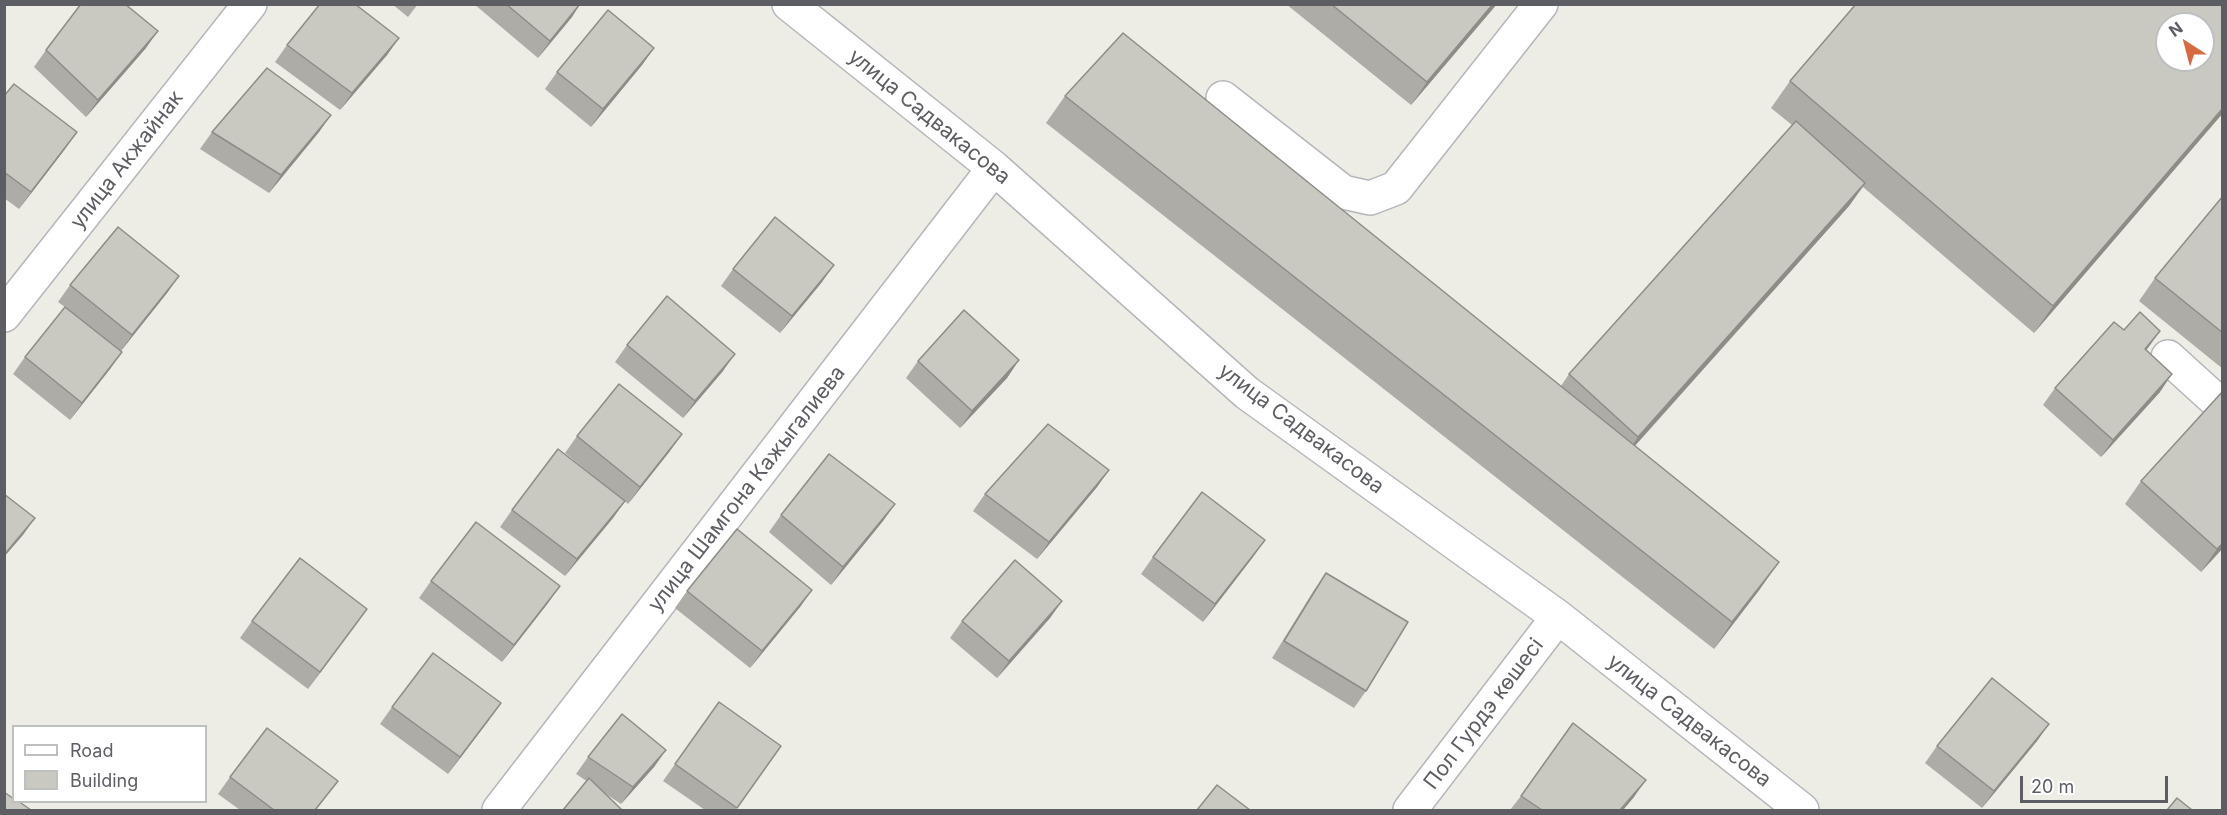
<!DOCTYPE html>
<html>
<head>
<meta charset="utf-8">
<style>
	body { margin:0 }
	#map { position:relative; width:2227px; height:815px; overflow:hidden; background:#edede5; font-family:Inter,sans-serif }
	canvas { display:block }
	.frame { position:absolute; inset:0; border:6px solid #5d5e64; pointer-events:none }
	.legend { position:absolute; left:12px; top:725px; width:195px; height:78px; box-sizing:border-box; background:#fff; border:2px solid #bebfc1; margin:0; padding:8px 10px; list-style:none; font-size:18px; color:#5d5e64 }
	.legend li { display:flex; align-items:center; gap:12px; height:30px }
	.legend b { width:30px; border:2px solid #bebfc1 }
	.north { position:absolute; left:2155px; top:12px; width:60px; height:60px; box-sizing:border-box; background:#fff; border:2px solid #bebfc1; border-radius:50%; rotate:324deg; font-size:16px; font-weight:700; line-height:24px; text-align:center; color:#5d5e64 }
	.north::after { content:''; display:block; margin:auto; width:21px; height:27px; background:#d86940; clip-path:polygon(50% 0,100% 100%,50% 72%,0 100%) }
	.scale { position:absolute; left:2020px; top:776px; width:148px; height:27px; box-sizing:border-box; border:3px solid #5d5e64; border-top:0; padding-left:8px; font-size:18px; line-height:21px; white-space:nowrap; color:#5d5e64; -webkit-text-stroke:4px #fff; paint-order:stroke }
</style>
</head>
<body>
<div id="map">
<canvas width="2227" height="815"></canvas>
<div class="frame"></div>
<ul class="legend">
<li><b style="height:8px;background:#fff"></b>Road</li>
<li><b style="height:16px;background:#c9c8c1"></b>Building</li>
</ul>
<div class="north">N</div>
<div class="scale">20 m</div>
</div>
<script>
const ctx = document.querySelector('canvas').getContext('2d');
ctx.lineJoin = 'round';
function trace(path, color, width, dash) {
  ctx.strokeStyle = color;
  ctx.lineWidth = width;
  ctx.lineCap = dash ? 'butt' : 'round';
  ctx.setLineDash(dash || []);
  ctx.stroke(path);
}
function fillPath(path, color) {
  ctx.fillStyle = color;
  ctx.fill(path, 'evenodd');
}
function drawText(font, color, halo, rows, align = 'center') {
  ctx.font = font + ' Inter,sans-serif';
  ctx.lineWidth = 4.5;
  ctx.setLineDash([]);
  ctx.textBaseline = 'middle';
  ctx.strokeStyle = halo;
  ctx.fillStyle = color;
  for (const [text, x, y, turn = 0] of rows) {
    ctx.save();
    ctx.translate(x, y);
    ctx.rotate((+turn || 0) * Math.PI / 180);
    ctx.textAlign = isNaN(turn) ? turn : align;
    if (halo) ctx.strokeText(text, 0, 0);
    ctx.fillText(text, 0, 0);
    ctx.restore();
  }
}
const minor = new Path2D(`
	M789,4l205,164 253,225 311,224 244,193
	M1223,98l120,94 27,6 26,-10 145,-184
	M4,315l246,-311
	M2168,357l54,49
	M499,810l495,-642
	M1410,810l148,-193`);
const wall = new Path2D(`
	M392,4h26l-10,13z
	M474,4h106l-8,13 -34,41z
	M1286,4h211l-86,101z
	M2223,4v109l-189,220 -171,-146 -14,19 -214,240 125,143 -46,60 -668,-526 19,-27 496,290 8,-12 223,-249 -21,-17 19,-27z
	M399,38l-12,17 -47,55 -65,-48 12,-17z
	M146,48l-60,69 -52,-50 12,-17z
	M654,48l-12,17 -51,62 -46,-38 12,-17z
	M4,96l61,53 -46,60 -15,-11z
	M331,115l-12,17 -50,61 -69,-44 12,-17z
	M2223,196v173l-84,-68 16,-23z
	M733,269l89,13 -42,51 -59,-47z
	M179,276l-12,17 -46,58 1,1 -12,17 -40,51 -57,-46 12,-17 40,-50 -7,-5 12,-17z
	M2124,330l22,20 14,42 -59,65 -58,-52 12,-17z
	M627,345l96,26 -40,47 -68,-56z
	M1019,360l-12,18 -47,50 -54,-50 12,-17z
	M2223,391v157l-22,24 -76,-68 16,-23z
	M577,436l93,15 -42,53 -3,-3 -12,17 -48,58 -65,-49 12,-17 96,-22 -43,-35z
	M1109,470l-12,17 -60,72 -64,-48 12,-17z
	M895,504l-12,17 -52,64 -62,-53 12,-17z
	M1153,557h100l-50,65 -62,-48z
	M1326,573l40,118 -12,17 -82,-50 42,-68z
	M431,581l117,22 -46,59 -83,-64z
	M812,590l-12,17 -50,61 -75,-60 12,-17z
	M1062,601l-12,17 -53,60 -47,-40 12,-17z
	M367,609l-59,80 -68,-51 12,-17z
	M719,702l62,44 -46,64h-30l-42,-29z
	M392,707l97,13 -41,54 -68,-50z
	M2049,724l-12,17 -55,67 -57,-45 12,-17z
	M666,750l-12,17 -33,37 -45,-30 12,-17z
	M230,777l108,4 -22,29h-76l-22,-16z
	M1521,796l113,1 -11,13h-113z`);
const shadedWall = new Path2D(`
	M580,4l-8,13 -34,41 12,-17z
	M1493,4h4l-86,101 16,-23z
	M158,31l-12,17 -60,69 12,-17z
	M399,38l-12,17 -47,55 12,-17z
	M654,48l-12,17 -51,62 12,-18z
	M2223,108v5l-189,220 19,-27z
	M331,115l-12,17 -50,61 12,-18z
	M77,132l-12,17 -46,60 12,-17z
	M1865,183l-16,23 -227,254 16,-23z
	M834,265l-12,17 -42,51 12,-17z
	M179,276l-12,17 -47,59 12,-17z
	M2160,331l-12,17 -15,18 12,-17z
	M122,352l-12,17 -40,51 12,-17z
	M735,354l-12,17 -40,47 12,-17z
	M1019,360l-12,18 -47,50 12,-17z
	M2172,374l-12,18 -59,65 12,-17z
	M682,434l-12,17 -42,53 12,-17z
	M1109,470l-12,17 -60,72 12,-17z
	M625,501l-12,17 -48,58 12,-17z
	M895,504l-12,17 -52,64 12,-18z
	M35,518l-12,17 -19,22v-2z
	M1265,540l-12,17 -50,65 12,-18z
	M2223,543v5l-22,24 16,-23z
	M1779,562l-19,27 -46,60 18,-27z
	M560,586l-12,17 -46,59 12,-17z
	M812,590l-12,17 -50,61 12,-17z
	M1062,601l-12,17 -53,60 12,-17z
	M367,609l-12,17 -47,63 12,-17z
	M501,703l-12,17 -41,54 12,-17z
	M2049,724l-12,17 -55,67 12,-17z
	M666,750l-12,17 -33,37 12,-17z
	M1646,780l-12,17 -11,13h-3z`);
const building = new Path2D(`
	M81,4h44l33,27 -60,69 -52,-50z
	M320,4h35l44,34 -47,55 -65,-48z
	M506,4h74l-30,37z
	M1331,4h162l-66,78z
	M1856,4h367v104l-170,198 -263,-225zM2167,24h36v36h-36z
	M608,10l46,38 -51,61 -46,-37z
	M1123,33l656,529 -47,60 -667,-526z
	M267,68l64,47 -50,60 -69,-43z
	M14,84l63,48 -46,60 -27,-20v-76z
	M1796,121l69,62 -227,254 -69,-63z
	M2223,196v137l-68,-55z
	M775,217l59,48 -42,51 -59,-47z
	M118,227l61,49 -47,59 -62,-50z
	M667,296l68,58 -40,47 -68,-56z
	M65,307l57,45 -40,51 -57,-46z
	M964,310l55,50 -47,51 -54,-50z
	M2140,312l20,19 -15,18 27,25 -59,66 -58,-52 59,-66 10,8z
	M619,384l63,50 -42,53 -63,-51z
	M2223,391v152l-6,6 -76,-68z
	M1048,424l61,46 -60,72 -64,-48z
	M558,449l67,52 -48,58 -65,-49z
	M829,454l66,50 -52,63 -62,-52z
	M1202,492l63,48 -50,64 -62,-47z
	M4,494l31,24 -31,37z
	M476,522l84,64 -46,59 -83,-64z
	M737,529l75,61 -50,61 -75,-60z
	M300,558l67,51 -47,63 -68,-51z
	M1015,560l47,41 -53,60 -47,-40z
	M1326,573l82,49 -42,69 -82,-50z
	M433,653l68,50 -41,54 -68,-50z
	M1992,678l57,46 -55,67 -57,-45z
	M719,702l62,44 -44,62 -62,-44z
	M622,714l44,36 -33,37 -45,-30z
	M1573,723l73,57 -26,30h-78l-21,-14z
	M267,728l71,53 -23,29h-41l-44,-33z
	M589,778l33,32h-59z
	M1217,785l33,25h-53z
	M4,792l10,7v2h4l13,9h-27z
	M2177,798l15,12h-25z`);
const streetNames = [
	["улица Садвакасова",929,117,39],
	["улица Акжайнак",127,160,-52],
	["улица Садвакасова",1301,429,37],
	["улица Шамгона Кажыгалиева",747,489,-52],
	["Пол Гурдэ көшесі",1484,714,-53],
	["улица Садвакасова",1689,721,38]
];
trace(minor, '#b5b6ba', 36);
trace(minor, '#fff', 33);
fillPath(wall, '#adaca6');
fillPath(shadedWall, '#8d8c87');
fillPath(building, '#c9c8c1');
trace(building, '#8d8c87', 1.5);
drawText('21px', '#5d5e64', '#fff', streetNames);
</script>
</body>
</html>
